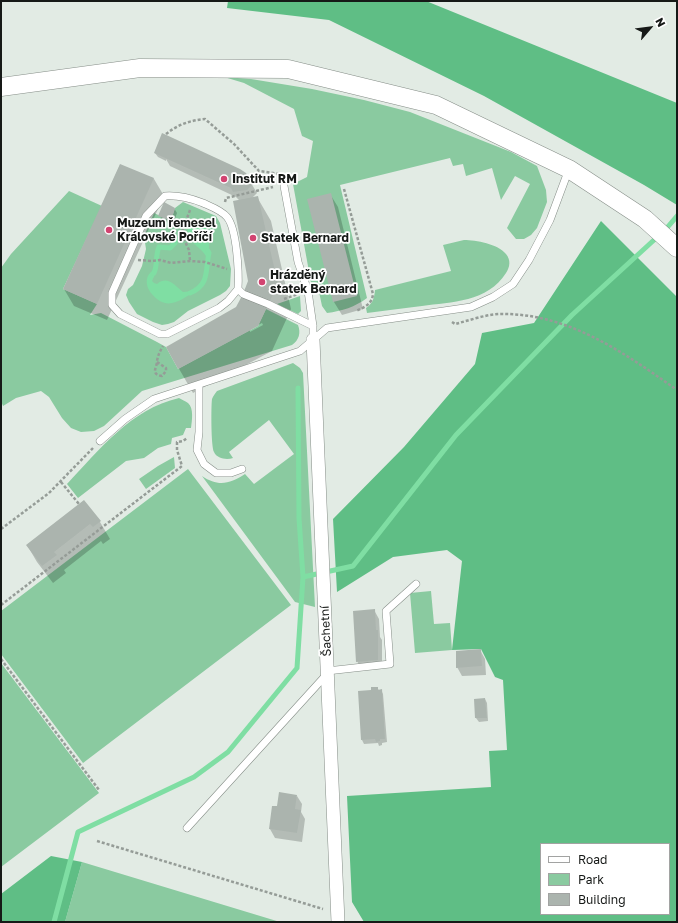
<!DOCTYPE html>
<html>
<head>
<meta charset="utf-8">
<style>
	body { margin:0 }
	#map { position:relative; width:678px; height:923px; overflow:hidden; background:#e2ebe4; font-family:"Golos Text",sans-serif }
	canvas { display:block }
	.frame { position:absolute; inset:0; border:2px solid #161917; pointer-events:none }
	.legend { position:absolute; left:540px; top:843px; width:130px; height:72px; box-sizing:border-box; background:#fff; border:1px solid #a2a3a2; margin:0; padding:5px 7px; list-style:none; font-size:12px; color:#161917 }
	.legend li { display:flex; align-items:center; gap:8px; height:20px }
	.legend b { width:20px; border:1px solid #a2a3a2 }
	.north { position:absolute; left:630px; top:8px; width:40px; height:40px; -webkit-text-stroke:3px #fff; paint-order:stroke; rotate:62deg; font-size:11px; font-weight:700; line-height:16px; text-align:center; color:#161917 }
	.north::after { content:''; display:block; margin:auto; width:14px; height:18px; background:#161917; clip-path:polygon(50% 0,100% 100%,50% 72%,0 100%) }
</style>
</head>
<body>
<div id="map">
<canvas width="678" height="923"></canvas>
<div class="frame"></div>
<ul class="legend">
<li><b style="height:5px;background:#fff"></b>Road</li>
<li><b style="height:11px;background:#8acaa0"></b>Park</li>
<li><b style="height:11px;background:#abb4ae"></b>Building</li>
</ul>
<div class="north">N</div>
</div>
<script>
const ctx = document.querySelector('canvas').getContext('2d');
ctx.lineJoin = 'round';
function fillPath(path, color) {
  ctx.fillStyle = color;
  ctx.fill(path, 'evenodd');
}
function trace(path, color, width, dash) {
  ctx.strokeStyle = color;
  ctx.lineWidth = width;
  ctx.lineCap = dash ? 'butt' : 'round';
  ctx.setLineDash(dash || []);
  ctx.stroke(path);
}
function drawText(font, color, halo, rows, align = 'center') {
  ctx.font = font + ' "Golos Text",sans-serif';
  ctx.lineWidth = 3.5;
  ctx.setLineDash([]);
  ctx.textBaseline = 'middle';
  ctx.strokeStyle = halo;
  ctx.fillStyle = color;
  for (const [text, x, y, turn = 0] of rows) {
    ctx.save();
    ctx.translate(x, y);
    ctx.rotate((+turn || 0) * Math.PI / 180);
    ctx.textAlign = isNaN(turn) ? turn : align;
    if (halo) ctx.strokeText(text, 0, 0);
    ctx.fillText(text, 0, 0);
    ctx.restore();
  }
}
const green = new Path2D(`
	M224,77l27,2 61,10 52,11 46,12 101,40 26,14 9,24 1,12 -10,26 -6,7 -7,4h-8l-9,-11 23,-44 -15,-8 -14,24 -9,-32 -26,8 -3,-12 -10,2 -3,-8 -110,27 27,113c-12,9 -25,13 -40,15l-5,-7 -4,-19 -6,1 -19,-104 14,-7 6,-36 -11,-5 -8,-27 -50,-26z
	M69,191l33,15 -39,83 34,15 -7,11 11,-2 56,29 9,5 12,22 80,-43 8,-17 32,16c3,8 1,15 -6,20l-150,46 -38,35 -10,5 -13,1 -10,-4 -9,-10 -13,-21 -8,-6 -25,7 -13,8 -2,-5v-133l10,-14z
	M183,202l33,14 4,7 11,46 -1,17 -4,5 -6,4 -32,16 -14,11 -6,2 -6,1 -9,-3 -16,-8 -8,-12 -3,-7 2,-6 5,-4 9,-19 4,-17 -2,-13 10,-23 17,8 4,-13z
	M464,240c12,0 34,4 42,14 5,6 4,13 0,19 -18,29 -55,29 -84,33 -19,2 -37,5 -55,7l-1,-5c7,-5 8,-9 9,-18l76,-19 -8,-26z
	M300,296l1,15 -3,3 -21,-10z
	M293,363l7,5 3,5 12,234 -20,-5 -93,-126c16,11 28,8 43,-2l9,10 40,-30 -25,-34 -40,32 4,6c-6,2 -16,1 -19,-6 -3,-5 -3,-46 -2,-53 1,-3 3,-5 5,-8z
	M179,398c2,1 6,3 9,5 6,5 4,18 3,25h-5l-3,7 -11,3 -1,6 -13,4 -14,10 -18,3 -48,37 -11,-14c32,-34 64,-75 112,-86z
	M174,457l1,11 -29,21 -7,-10 19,-13z
	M188,469l103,136 -208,158 -82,-109v-43z
	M431,591l3,33 16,-1 2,27 -37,3 -5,-60z
	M1,663l98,130 -98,74z
	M82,862l198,60h-215z`);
const forest = new Path2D(`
	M228,1h198l251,102v102l-33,-20 -160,-89 -155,-76 -102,-12z
	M601,221l76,76v625h-313l-12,-20 -5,-106 144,-9 -2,-36 18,-1 -4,-70 -8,-3 -14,-28 -29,1 10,-89 -15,-11 -54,7 -56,35 -4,-73 71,-72 71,-83 7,-31 52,-10zM541,844h128v70h-128z
	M51,856l31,6 -17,60h-64v-28z`);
const water = new Path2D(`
	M200,220c10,10 9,22 9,36l-2,2c-5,-10 -14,-13 -20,-22 0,-9 4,-14 13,-16z
	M157,263l1,5 -6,13 2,2 3,1c11,-9 18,2 26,8l12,-1c-15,10 -29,21 -44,2 -3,-4 -5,-9 -4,-14 1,-7 9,-9 10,-16z`);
const shadow = new Path2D(`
	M155,153l90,20 12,20 -5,5 5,-1 14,24 20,88 -19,42 -79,42 -26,-45 70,-40 12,-27 -10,-81 -3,-3 -66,-31 -4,-7v2l-8,-4zM262,323l1,2 -13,7v-3z
	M120,165l34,14 10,17 -57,124 -33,-14 -10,-17z
	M330,194l8,13 25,102 -21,6 -8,-13z
	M174,208l3,5 -4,11 -11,-4 -2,-4z
	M84,502l16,20 10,17 -7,5 -2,-3 -37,29 2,3 -13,10 -16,-21 -10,-17z
	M374,610l5,9 1,18 2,3v29l-20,1 -5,-9z
	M480,650l5,9 1,16 -24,1 -5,-9z
	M377,688l2,2h2l2,4 4,48 -5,1v2l-3,1 -1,-3 -14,1 -2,-4 11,-49z
	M485,699l2,4 1,18 -9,1 -3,-4z
	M297,796l5,8 -1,8 4,7 -3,23 -27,-4 -5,-9z`);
const stream = new Path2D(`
	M154,273c4,-9 1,-17 5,-26l11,1 5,-5v-5
	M190,293c20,-8 15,-23 19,-40l-1,-2
	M298,388l1,130 4,59
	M54,922l24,-90 116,-55 34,-25 69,-84 6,-91 50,-11 103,-131 116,-120 94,-86 11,-13`);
const building = new Path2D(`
	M162,133l78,36 6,4 7,11 -6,6 -14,2 -2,-4 -77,-35z
	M120,164l34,14 -57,126 -34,-15z
	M331,193l26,103 -24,6 -26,-103z
	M258,196l20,88 -20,42 -80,43 -12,-22 70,-40 7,-13 5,-13 -15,-80z
	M164,202l11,6 -4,13 -13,-5z
	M84,500l17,21 -8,6 -3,-3 -36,28 3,3 -15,11 -16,-21z
	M375,609l1,21h2v30l-22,2 -3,-51z
	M481,649l1,17 -26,2v-17z
	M371,687h7v3l4,-1 3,50h-5v2l-4,1 -1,-3 -14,1 -3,-49 13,-1z
	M485,698l2,20h-12l-1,-19z
	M279,792l18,3 -2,14 6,1 -4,23 -28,-4 3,-23h5z`);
const path = new Path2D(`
	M166,134c11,-9 25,-14 39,-15l29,25 25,27 21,3
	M344,189l29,105c-1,10 -8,13 -17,17
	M225,202l1,-4 47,-11
	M190,210l-8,22 1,5 6,13 1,11
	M138,260l14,1 8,-1 11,3 19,-2 15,1 22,7
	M284,299l14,-5
	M452,322l3,2c16,-4 34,-11 51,-10 65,1 120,40 171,76
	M157,362l9,6v3l-4,5c-12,-2 -5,-8 -5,-15 1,-6 3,-10 6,-15
	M61,482l18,22
	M1,529l48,-36 44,-45
	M1,605l181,-139 -5,-16v-8l6,-1 4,-3
	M1,659l98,131
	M97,841l226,68`);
const lane = new Path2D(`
	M284,186l14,76 10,29 5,35v14
	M238,289l-10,12 -9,7 -52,26h-7l-40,-20 -8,-9v-12l34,-77 19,-20c14,-1 25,2 38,7 9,4 18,7 24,14 10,12 12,56 11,72l5,5 25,10 45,22
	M199,385v47l-2,18 7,14 12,9h15l11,-4
	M100,441l25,-22 29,-20 146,-48 27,-23 144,-21 22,-10 20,-13 16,-24 21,-40 19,-51
	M327,671l63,-7 -4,-53 30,-27
	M187,828l140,-154`);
const street = new Path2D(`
	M313,340l25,582`);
const secondary = new Path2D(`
	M1,87l139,-19 148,1 148,36 133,64 76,50 32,29`);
const markers = [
	[224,179,4,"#d24471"],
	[109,230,4,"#d24471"],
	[253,238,4,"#d24471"],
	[262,282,4,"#d24471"]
];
const poiNames = [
	["Institut RM",232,179],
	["Muzeum řemesel",117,223],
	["Královské Poříčí",117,237],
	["Statek Bernard",261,238],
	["Hrázděný",270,275],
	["statek Bernard",270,289]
];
const streetNames = [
	["Šachetní",326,631,-93]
];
fillPath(green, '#8acaa0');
fillPath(forest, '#5fbe85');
fillPath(water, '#7fdea3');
fillPath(shadow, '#0003');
trace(stream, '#7fdea3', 5);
fillPath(building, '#abb4ae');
trace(lane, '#858d87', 8);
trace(street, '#858d87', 14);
trace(secondary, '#858d87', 19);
trace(path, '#959c97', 2.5, [3, 2]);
trace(lane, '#fff', 7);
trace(street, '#fff', 13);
trace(secondary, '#fff', 18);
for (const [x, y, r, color] of markers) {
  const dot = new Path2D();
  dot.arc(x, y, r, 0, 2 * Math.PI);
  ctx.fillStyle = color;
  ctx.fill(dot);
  trace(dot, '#fff', 1.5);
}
drawText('bold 12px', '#161917', '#fff', poiNames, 'left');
drawText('12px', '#161917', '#fff', streetNames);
</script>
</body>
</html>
